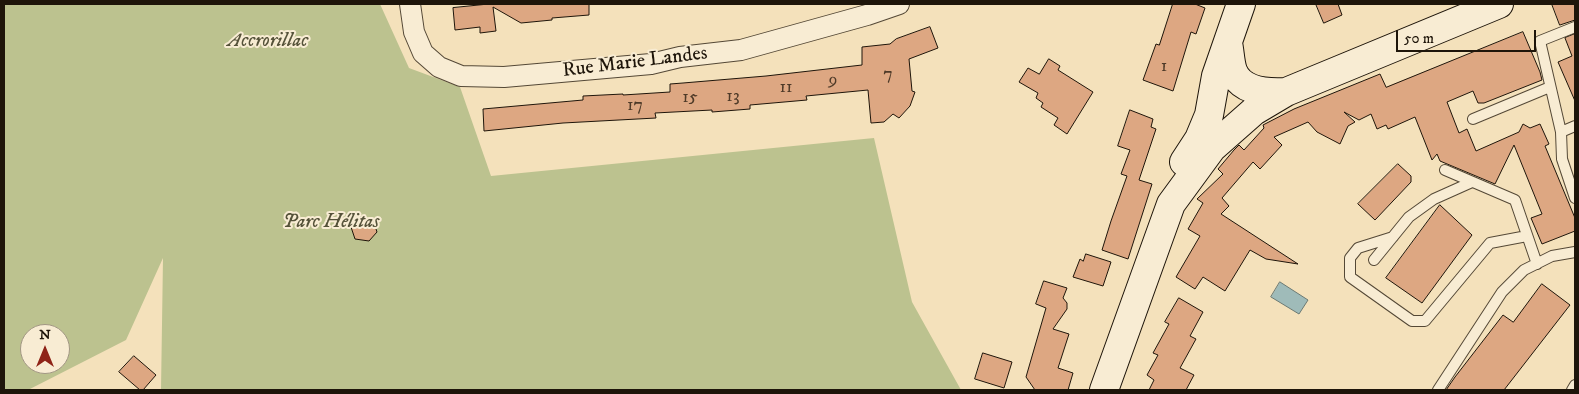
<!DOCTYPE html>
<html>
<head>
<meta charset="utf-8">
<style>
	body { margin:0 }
	#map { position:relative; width:1579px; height:394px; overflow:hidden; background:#f4e1bb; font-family:"IM FELL DW Pica",serif }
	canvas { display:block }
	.frame { position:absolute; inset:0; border:5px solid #1e150a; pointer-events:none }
	.north { position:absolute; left:20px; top:324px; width:50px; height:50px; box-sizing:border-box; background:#f8ecd3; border:1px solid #a19683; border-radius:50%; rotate:0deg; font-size:14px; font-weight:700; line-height:20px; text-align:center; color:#1e150a }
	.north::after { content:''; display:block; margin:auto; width:18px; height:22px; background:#8f2418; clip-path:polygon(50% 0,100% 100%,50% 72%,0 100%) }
	.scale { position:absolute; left:1396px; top:30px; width:140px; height:22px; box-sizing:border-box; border:2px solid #1e150a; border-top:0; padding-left:6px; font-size:15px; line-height:18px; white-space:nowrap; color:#1e150a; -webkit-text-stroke:4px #f8ecd3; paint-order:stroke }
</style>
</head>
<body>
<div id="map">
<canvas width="1579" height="394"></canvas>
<div class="frame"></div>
<div class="north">N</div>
<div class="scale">50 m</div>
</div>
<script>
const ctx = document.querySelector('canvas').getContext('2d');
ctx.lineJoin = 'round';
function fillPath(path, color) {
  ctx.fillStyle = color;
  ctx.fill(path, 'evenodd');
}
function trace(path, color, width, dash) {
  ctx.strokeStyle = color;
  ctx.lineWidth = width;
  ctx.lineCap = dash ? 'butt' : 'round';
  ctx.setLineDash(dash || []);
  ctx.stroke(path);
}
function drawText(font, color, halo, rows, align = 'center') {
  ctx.font = font + ' "IM FELL DW Pica",serif';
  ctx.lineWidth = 4;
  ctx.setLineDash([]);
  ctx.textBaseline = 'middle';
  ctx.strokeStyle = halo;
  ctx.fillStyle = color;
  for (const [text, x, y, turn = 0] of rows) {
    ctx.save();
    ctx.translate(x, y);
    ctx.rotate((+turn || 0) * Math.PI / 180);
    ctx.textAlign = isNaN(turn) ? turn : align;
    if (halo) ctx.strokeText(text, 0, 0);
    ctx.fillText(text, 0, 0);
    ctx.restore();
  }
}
const green = new Path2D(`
	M4,4h376l29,64 51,19 31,89 383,-38 38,164 49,88h-800l2,-132 -37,82 -98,50h-24zM30,334h30v30h-30z`);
const water = new Path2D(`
	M1280,282l28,18 -9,14 -28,-17z`);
const building = new Path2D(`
	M489,4h100v11l-37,3v2l-31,3 -28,-16 3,24 -16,2v-6l-25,3 -2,-22z
	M1173,4h22l10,4 -9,26 -5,-2 -18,59 -30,-11 13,-36 3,1z
	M1316,4h22l4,11 -18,8z
	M1552,4h23v16l-15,5z
	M930,27l8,21 -29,11 3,32 3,1 -5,14 -11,12 -6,-4 -9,8 -13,1 -3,-33 -62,6 1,4 -57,5v4l-38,3v-2l-57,3 1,5 -93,5 -79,8 -1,-22 100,-9v-4l40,-2v1l47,-3v-8l13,-1 83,-7 96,-11v-18l28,-3 6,-5z
	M1523,32l17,40 2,8 -58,23h-6l-5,-12 -26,11 12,31 8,-4 9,22 43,-19 4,-8 7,4 10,-4 9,20 -4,2 30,72v13l-33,13 -11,-26 11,-4 -28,-69 -19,39 -55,-23 -3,-7 -5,6 -17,-43 -27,12 -2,-4 -9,4 -6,-15 -12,6 -15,-8 11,10 -7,4 -8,18 -23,-12 -9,-10 -34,15 8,8 -22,24 -7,-7 -31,36 7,8 -8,8 77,50 -32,-5 -16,-9 -25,41 -22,-14 -8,12 -19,-12 24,-41 -12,-7 15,-26 -6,-4 26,-25 -5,-5 16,-19 5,-5 5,5 20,-22 -1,-3 31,-16 86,-35 6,13z
	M1575,34v67l-17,-39 14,-6 -7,-18z
	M1049,59l11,7 -2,4 35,22 -26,42 -13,-9 4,-7 -17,-11 2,-4 -7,-5 2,-5 -19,-11 9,-14 11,6z
	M1130,110l23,9 -2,8 5,2 -17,51 13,4 -24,75 -26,-9 9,-29 16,-45 -6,-2 9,-24 -12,-4z
	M1398,164l13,12v6l-36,38 -17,-16z
	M1440,205l32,30 -50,68 -36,-25z
	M361,217l12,3 4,12 -8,9 -14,-2 -4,-12z
	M1086,254l25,8 -8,24 -30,-9 7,-18 3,2z
	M1044,281l23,7 -4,10 4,5v6l-14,20 16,5 -11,34 15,5 -5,17h-33l-9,-13 20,-69 -10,-4z
	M1542,284l28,21 -66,85h-58l9,-13 48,-62 10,7z
	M1179,298l24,14 -13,24 6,3 -16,29 14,7 -8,15h-37l5,-10 -7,-5 11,-20 -5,-2 16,-29 -4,-2z
	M983,353l29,9 -8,26 -29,-9z
	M134,356l22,19 -13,15h-3l-21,-18z`);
const lane = new Path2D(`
	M1575,27l-35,14 21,91 1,27 13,39
	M1473,119l77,-32
	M1561,132l14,-6
	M1445,170l70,30 22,64
	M1393,237l-35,11 -8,10v19l62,44h13l65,-78 37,-7
	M1374,260l35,-43 25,-18 38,-17
	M1438,390l64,-98 22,-22 28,-14 23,-4
	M1572,390l3,-5`);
const street = new Path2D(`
	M410,4l4,28 9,21 16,14 22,9 43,1 147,-13 29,-7 61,-7 126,-35 32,-11`);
const secondary = new Path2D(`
	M1228,43c2,9 2,20 5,28 8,21 35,22 53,21
	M1184,162l15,-23 10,-24 7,-39 25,-72
	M1104,390l67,-186 41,-56 42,-37 32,-19 213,-88`);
const numberNames = [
	["1",1164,67],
	["7",888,75],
	["9",833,81],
	["11",786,88],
	["13",733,97],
	["15",690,98],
	["17",635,106]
];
const parkNames = [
	["Accrorillac",268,42],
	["Parc Hélitas",331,223]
];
const streetNames = [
	["Rue Marie Landes",635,63,-7]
];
fillPath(green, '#bcc28f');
fillPath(water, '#9fbbb9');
trace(water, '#6b7973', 1);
fillPath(building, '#dda782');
trace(building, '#1e150a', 1);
trace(lane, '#544836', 12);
trace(street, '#544836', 22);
trace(secondary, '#1e150a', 30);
trace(lane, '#f8ecd3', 10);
trace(street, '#f8ecd3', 20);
trace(secondary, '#f8ecd3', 28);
drawText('18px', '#4e3a28', null, numberNames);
drawText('italic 20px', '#555239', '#f8ecd3', parkNames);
drawText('20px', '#1e150a', '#f8ecd3', streetNames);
</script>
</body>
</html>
